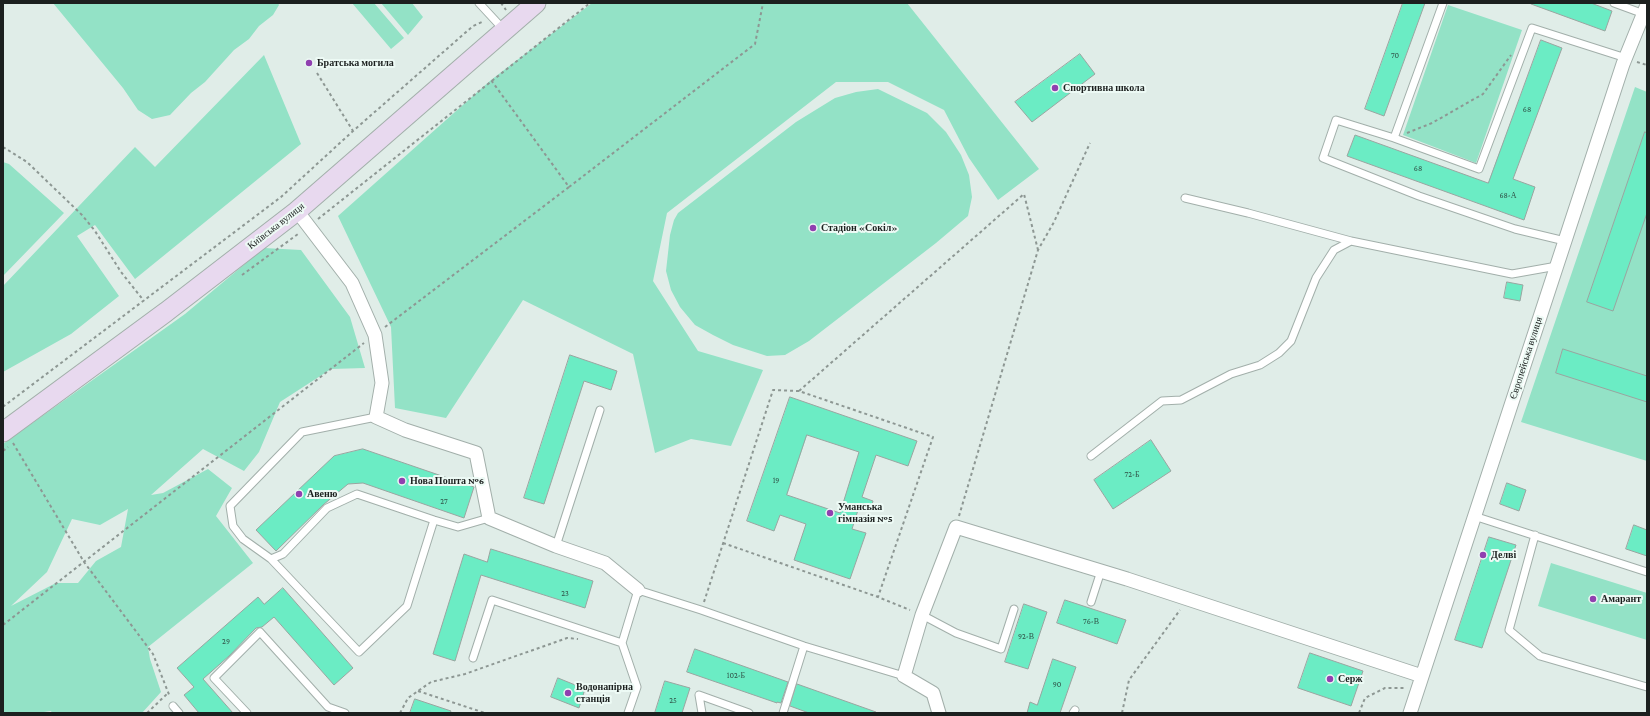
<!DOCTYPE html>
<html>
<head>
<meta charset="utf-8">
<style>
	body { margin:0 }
	#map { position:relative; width:1650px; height:716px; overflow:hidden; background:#e0ede8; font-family:"Crimson Pro",serif }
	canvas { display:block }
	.frame { position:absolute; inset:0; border:4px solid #1c201f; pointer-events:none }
</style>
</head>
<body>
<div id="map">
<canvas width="1650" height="716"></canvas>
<div class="frame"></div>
</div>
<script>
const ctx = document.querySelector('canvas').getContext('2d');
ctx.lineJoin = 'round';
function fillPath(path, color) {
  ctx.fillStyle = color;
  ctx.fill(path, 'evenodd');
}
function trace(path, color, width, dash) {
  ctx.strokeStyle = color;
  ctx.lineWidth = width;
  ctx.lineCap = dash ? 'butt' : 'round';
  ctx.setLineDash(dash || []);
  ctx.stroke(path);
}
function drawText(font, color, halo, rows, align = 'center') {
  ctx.font = font + ' "Crimson Pro",serif';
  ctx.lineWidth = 4;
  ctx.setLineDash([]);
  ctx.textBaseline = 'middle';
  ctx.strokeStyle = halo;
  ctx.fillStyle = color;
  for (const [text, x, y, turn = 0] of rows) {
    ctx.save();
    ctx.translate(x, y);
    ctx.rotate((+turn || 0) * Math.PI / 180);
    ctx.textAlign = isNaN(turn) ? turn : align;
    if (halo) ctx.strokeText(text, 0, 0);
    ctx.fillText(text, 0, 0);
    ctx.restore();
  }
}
const green = new Path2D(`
	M53,3h225l1,2 -6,10 -14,11 -10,13 -15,11 -29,32 -14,11 -21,22 -18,4 -14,-9 -15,-22z
	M352,3h22l30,35 -13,11z
	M381,3h31l11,14 -15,18z
	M592,3h315l132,166 -41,31 -29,-42 -25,-48 -56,-28h-52l-169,131 -14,68 45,70 65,19 -32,76 -40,-7 -36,14 -22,-99 -110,-54 -77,118 -51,-10 -4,-81 -53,-111 153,-136z
	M1448,5l74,25 -46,133 -73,-28z
	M264,55l37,89 -166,135 -40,-54 -18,11 42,60 -48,38 -68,38v-86l132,-139 20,20z
	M1635,87l12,5v369l-126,-39z
	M878,89l49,24 19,19 15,23 8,20 3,22 -4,19 -32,27 -127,98 -24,14 -18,1 -34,-11 -20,-10 -18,-10 -15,-18 -9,-17 -5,-19 4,-36 4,-15 4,-7 118,-91 39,-24 21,-6z
	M3,162l6,2 55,49 -61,63z
	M264,248l37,2 49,67 15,51 -34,1 -51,33 -21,50 -15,19 -41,-22 -52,46 12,-2 45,-24 24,19 -16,28 37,47 -105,84 2,12 11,33 -19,21h-90l-1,-2 -14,2h-32l-2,-2v-267l182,-130zM128,509l-7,38 -25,14 -18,22h-22l-45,23 36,-34 25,-53 28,6z
	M1551,563l96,30v47l-109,-34z`);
const building = new Path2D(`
	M1403,3h22l-41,113 -19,-7z
	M1531,3h60l21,8 -7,20 -74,-27z
	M1541,40l21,8 -49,131 22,8 -11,33 -177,-64 8,-21 133,48z
	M1080,54l15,20 -63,48 -17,-20z
	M1645,132l2,1v80l-34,98 -26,-9z
	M1507,282l16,3 -3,16 -16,-3z
	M1563,349l84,27v26l-91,-29z
	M570,355l47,16 -6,19 -27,-9 -40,123 -20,-6z
	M790,397l127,44 -9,25 -32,-11 -14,42 11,4 -3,10 -11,-4 -7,22 14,4 -16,46 -56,-19 12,-36 -26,-9 -6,16 -27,-10zM807,435l52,17 -19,61 -53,-18z
	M1151,440l20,31 -58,38 -19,-29z
	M363,449l111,38 -10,31 -101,-35 -15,1 -25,21 -47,46 -20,-21 78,-74z
	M1507,483l19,7 -7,21 -19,-7z
	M1634,525l13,5v26l-21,-7z
	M1489,537l27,8 -34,103 -27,-8z
	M491,549l102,32 -8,27 -104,-33 -26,86 -22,-7 31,-100 23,8z
	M283,588l70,80 -19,17 -60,-68 -12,10 -6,1 -27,28 -26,23 30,34h-34l-15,-18 10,-8 -17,-19 81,-71 6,7z
	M1065,600l61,20 -9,24 -60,-21z
	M1024,604l23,8 -19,57 -23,-7z
	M695,649l93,33 -7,21 -4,-1v1l-90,-31z
	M1310,653l53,18 -12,35 -53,-18z
	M1053,659l23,8 -16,46h-33l3,-11 7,3z
	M558,678l27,11 -6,19 -28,-11z
	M665,681l25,7 -8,25h-27z
	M797,684l79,28v1h-67l-19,-7z
	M415,699l36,12 -1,2h-40z`);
const path = new Path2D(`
	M501,3l5,7
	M1637,62l10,3
	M317,73l36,58
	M1407,133l25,-10 51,-29 28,-39
	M3,147l24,15 55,53 13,16 26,41 23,29
	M569,187l186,-143 8,-41
	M318,219l272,-216
	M242,275l56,-41
	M385,327l184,-140 -78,-107
	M799,391l225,-197 14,56
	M3,405l1,1 277,-209 72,-66 120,-105 11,-5
	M13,443l71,119 69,92 17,43
	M3,451l5,-4
	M959,516l79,-266 16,-28 36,-79
	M723,543l155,54 32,13
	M704,602l69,-212 26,1 134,46 -55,160
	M3,625l361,-282
	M418,691l67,22
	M147,713l21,-20
	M400,713l8,-15 23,-16 34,-8 102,-36 11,1
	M1122,713l7,-33 51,-70
	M1359,713l6,-15 20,-10h21`);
const service = new Path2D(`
	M479,3l25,27
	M1614,3l30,11
	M1394,138l49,-135
	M1185,198l63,15 103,28
	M1565,241l-50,-12 -96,-33 -96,-38 13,-38 58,18 85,31 53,-141 94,30
	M376,417l-74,15 -72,74 3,20 10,13 28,20 12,-5 44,-46 30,-14 77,26 24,7 31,-9
	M1091,456l71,-55 19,-1 50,-26 29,-9 19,-12 12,-12 25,-63 18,-28 17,-9 161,33 45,-8
	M1474,516l173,56
	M1535,535l-26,95 31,26 107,31
	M556,546l44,-136
	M271,559l88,93 48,-46 27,-86
	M1091,602l10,-31
	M922,615l34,18 45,16 13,-40
	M473,658l19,-58 130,43
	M173,706l6,7
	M247,713l-33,-35 46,-46 68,75 17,6
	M628,713l9,-26 -15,-44 16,-53 63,20 103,36 100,30
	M702,713l-3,-18 50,18
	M783,713l21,-67
	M1073,713l2,-3`);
const minor = new Path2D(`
	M297,211l55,72 23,52 7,48 -6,34 29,13 71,23 13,65 67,28 49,17 33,27
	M939,713l-6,-20 -29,-17 18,-61 34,-88 171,52 295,97
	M1410,713l213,-649 24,-59`);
const secondary = new Path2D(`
	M3,432l163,-120 131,-101 239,-208`);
const markers = [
	[309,63,4,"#9040b0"],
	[1055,88,4,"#9040b0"],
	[813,228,4,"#9040b0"],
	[402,481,4,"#9040b0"],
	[299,494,4,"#9040b0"],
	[830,513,4,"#9040b0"],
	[1483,555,4,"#9040b0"],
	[1593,599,4,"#9040b0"],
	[1330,679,4,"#9040b0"],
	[568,693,4,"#9040b0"]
];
const numberNames = [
	["70",1395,56],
	["68",1527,110],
	["68",1418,169],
	["68-А",1508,196],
	["72-Б",1132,475],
	["19",776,481],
	["27",444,502],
	["23",565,594],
	["76-В",1091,622],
	["92-В",1026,637],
	["29",226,642],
	["102-Б",736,676],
	["90",1057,685],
	["25",673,701]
];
const poiNames = [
	["Братська могила",317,63],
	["Спортивна школа",1063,88],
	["Стадіон «Сокіл»",821,228],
	["Нова Пошта №6",410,481],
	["Авеню",307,494],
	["Уманська",838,507],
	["гімназія №5",838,519],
	["Делві",1491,555],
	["Амарант",1601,599],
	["Серж",1338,679],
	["Водонапірна",576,687],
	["станція",576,699]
];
const streetNames = [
	["Київська вулиця",276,226,-38],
	["Європейська вулиця",1526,358,-72]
];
fillPath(green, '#93e2c6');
fillPath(building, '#6becc4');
trace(building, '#99a5a0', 1);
trace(service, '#a2afaa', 9);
trace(minor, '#a2afaa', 15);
trace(secondary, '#a2afaa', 21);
trace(path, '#8d9793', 2, [3, 3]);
trace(service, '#fff', 7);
trace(minor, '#fff', 13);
trace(secondary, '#e8d9ef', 19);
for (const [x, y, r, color] of markers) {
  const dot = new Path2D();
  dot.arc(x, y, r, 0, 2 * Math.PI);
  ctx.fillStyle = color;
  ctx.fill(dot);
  trace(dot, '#edfaf5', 1.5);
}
drawText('8px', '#305348', null, numberNames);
drawText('bold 10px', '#1c201f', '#edfaf5', poiNames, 'left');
drawText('10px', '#1c201f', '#edfaf5', streetNames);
</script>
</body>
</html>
